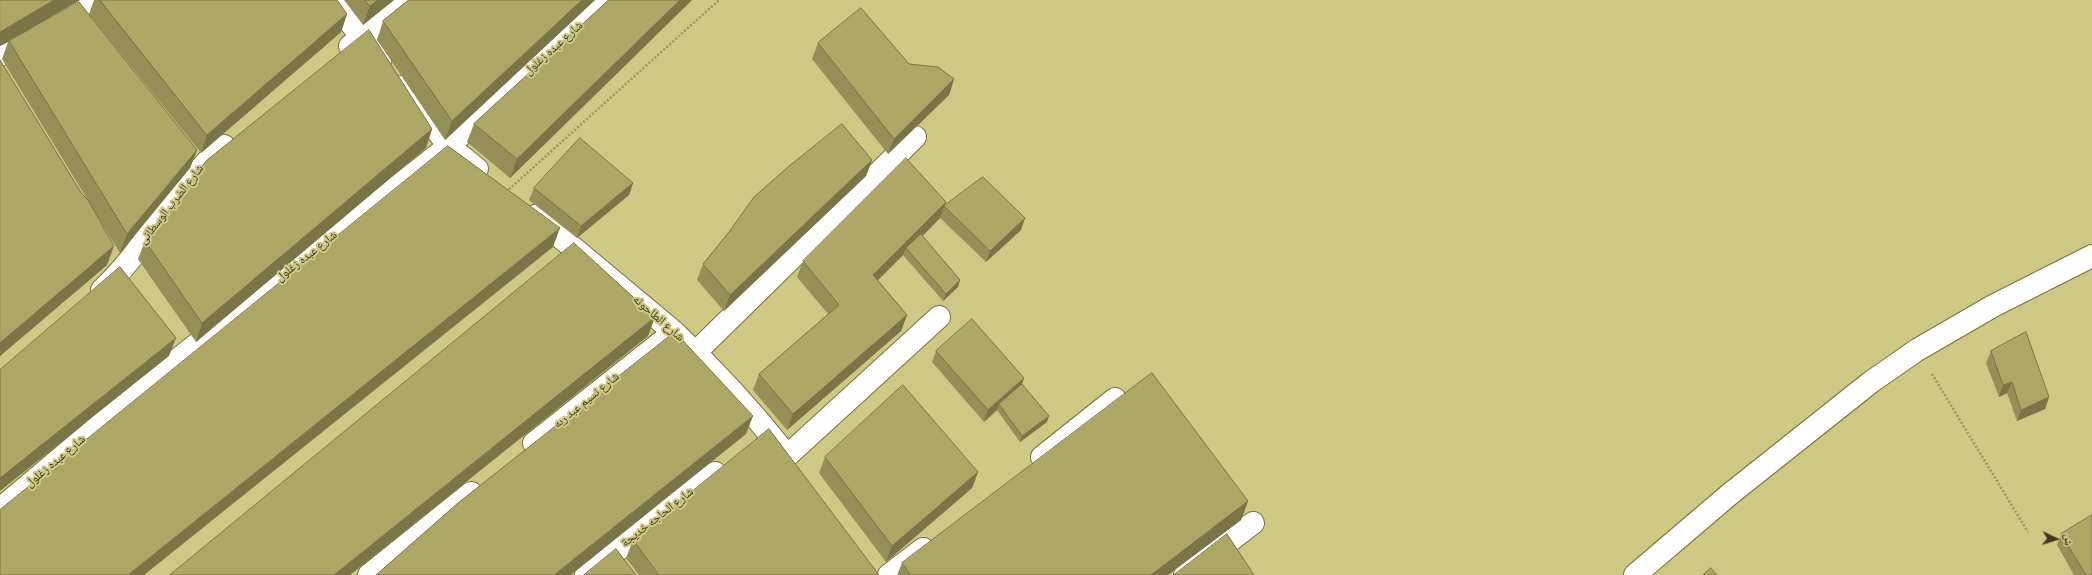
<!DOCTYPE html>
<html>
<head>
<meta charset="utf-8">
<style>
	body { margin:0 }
	#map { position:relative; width:2092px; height:575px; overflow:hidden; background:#cec885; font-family:"Source Sans 3","Noto Naskh Arabic",sans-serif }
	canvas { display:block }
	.north { position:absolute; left:2036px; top:519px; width:40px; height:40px; -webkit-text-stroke:3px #cec885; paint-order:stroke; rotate:94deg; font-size:11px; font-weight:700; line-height:16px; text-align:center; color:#3d3b1f }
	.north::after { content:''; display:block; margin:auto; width:14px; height:18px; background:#3d3b1f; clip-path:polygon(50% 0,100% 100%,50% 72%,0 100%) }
</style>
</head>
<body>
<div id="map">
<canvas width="2092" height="575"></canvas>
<div class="north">ش</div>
</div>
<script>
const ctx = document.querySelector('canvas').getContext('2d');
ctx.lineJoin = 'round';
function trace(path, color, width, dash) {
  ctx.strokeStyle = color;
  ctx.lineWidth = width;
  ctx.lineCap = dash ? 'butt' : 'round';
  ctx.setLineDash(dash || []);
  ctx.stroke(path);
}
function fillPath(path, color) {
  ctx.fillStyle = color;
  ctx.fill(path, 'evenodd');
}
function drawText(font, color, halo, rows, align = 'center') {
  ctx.font = font + ' "Source Sans 3","Noto Naskh Arabic",sans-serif';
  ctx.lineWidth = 4;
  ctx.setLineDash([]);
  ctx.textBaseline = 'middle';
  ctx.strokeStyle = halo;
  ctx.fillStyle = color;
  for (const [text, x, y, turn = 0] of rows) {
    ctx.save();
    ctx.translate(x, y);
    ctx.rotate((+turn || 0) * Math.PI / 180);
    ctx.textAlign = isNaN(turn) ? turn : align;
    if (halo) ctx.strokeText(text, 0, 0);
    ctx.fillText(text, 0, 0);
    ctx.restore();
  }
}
const path = new Path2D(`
	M506,192l213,-192
	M1932,374l96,158`);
const minor = new Path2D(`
	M333,0l47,61
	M350,46l58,-46
	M0,55l91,-55
	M402,87l47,59 28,23
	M535,216l139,116c39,37 77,78 111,121
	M102,290c46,-43 73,-103 122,-144
	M696,352l219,-215
	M534,443l140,-111
	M787,456l152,-139
	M1042,457l73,-58
	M0,509l182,-153 267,-210 159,-146
	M369,575l102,-82
	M586,575l129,-102
	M889,575l34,-26
	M1185,575l68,-52
	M1635,575l95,-81 141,-112 46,-32 76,-44 99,-50`);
const wall = new Path2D(`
	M0,0h80l-49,28 166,122 -7,18 -70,85 -26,-42 13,54 -107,91v-296l82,134 5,5 -85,-140 6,-17 -8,4z
	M94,0h6l247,14 -6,18 -140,121 -112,-139z
	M344,0h50l-31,25z
	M409,0h186l-150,140 -68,-100 6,-19z
	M609,0h83l-182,178 -43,-36 7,-18z
	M818,43l91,21 45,15 -5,16 -61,59 -76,-95z
	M432,129l-6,19 -230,194 -58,-83 7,-18z
	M872,160l-6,16 -142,135 -27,-31 6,-16z
	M633,183l-4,12 -52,43 -48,-38 5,-12z
	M946,202l-6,16 -18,18 38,44 -2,7 -15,14 -40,-46 -25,25 29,35 -6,16 -114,99 -34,-40 6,-16 69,-60 -31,-37 6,-16z
	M944,206l77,24 -35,32 -46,-44z
	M936,351l88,27 -2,6 25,38 -27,20 -23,-32 -13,12 -52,-60z
	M1991,351l58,46 -4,12 -28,12 -10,-28 -8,4 -13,-34z
	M825,457l153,15 -6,16 -86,74 -67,-89z
	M1248,501l-7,19 -73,55h-271l5,-12z
	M2061,534l31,41h-18l-17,-30z
	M633,540l246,35h-240l-13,-17z`);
const shadedWall = new Path2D(`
	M54,0h26l-71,41 -1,1 -8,4v-14z
	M378,0h16l-31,25 7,-19z
	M582,0h13l-150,140 7,-19z
	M680,0h12l-182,178 7,-19z
	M347,14l-6,18 -140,121 6,-18z
	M954,79l-5,16 -61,59 6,-15z
	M432,129l-6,19 -230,194 6,-19z
	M197,150l-7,18 -70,85 7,-19z
	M872,160l-6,16 -142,135 6,-16z
	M633,183l-4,12 -52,43 4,-12z
	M946,202l-6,16 -32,33 -2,-3 -3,7 -36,36 6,-16z
	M1025,218l-4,12 -35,32 4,-11z
	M560,228l-7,19 -409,328h-16z
	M114,246l-7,19 -107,91v-13z
	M960,280l-2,7 -15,14 3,-7z
	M907,315l-6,16 -114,99 6,-16z
	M655,317l-7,19 -298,239h-16z
	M176,338l-7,18 -169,135v-13z
	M1024,378l-4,12 -21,14 -2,6 -13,12 4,-12z
	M2012,382l-5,11 -8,4 4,-12z
	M2049,397l-4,12 -28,12 4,-11z
	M753,416l-7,18 -175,141h-17z
	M1049,416l-2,6 -27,20 2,-6z
	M978,472l-6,16 -86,74 6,-16z
	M1248,501l-7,19 -73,55h-17z`);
const building = new Path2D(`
	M0,0h54l-54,32z
	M100,0h237l10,14 -140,121z
	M365,0h13l-8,6z
	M409,0h173l-130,121 -69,-100z
	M609,0h71l-163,159 -43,-35z
	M79,2l118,148 -70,84 -118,-193z
	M861,8l48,56 29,3 16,12 -60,60 -76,-96z
	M369,30l63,99 -230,194 -57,-82 61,-80z
	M0,60l82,134 6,6 26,46 -114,97z
	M842,124l30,36 -142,135 -27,-31 26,-32 25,-35 34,-30z
	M580,138l53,45 -52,43 -47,-38z
	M448,146l112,82 -432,347h-128v-65z
	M906,158l40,44 -73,73 34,40 -114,99 -34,-40 80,-69 -36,-44z
	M983,177l42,41 -35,33 -46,-45z
	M921,234l39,46 -14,14 -40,-46z
	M574,243l81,74 -321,258h-164z
	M120,267l56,71 -176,140v-108z
	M972,319l52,59 -36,32 -52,-59z
	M675,332l78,84 -199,159h-178l82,-72z
	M2026,332l23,65 -28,13 -9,-28 -9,3 -12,-34z
	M1152,373l96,128 -97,74h-240l-9,-12z
	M1022,384l27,32 -27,20 -23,-32z
	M903,385l75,87 -86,74 -67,-89z
	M769,429l110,146h-220l-26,-35z
	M2092,515v60h-6l-25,-41z
	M1227,534l27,41h-80z
	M616,549l20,26h-52z
	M1711,568l6,7h-14z`);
const streetNames = [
	["شارع عبده زغلول",554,49,-42],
	["شارع الضرب الوسطانى",172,205,-52],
	["شارع عبده زغلول",307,257,-38],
	["شارع الطاحونه",658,319,41],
	["شارع نسيم عبد ربه",587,401,-39],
	["شارع عبده زغلول",56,462,-40],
	["شارع الحاجه خديجة",658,518,-38]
];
trace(minor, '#7a7432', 24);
trace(path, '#9c9862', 2.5, [2, 2]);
trace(minor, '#fff', 22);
fillPath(wall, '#959057');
fillPath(shadedWall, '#797547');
fillPath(building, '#ada765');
trace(building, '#797547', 1);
drawText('12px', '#3d3b1f', '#cec885', streetNames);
</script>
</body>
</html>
